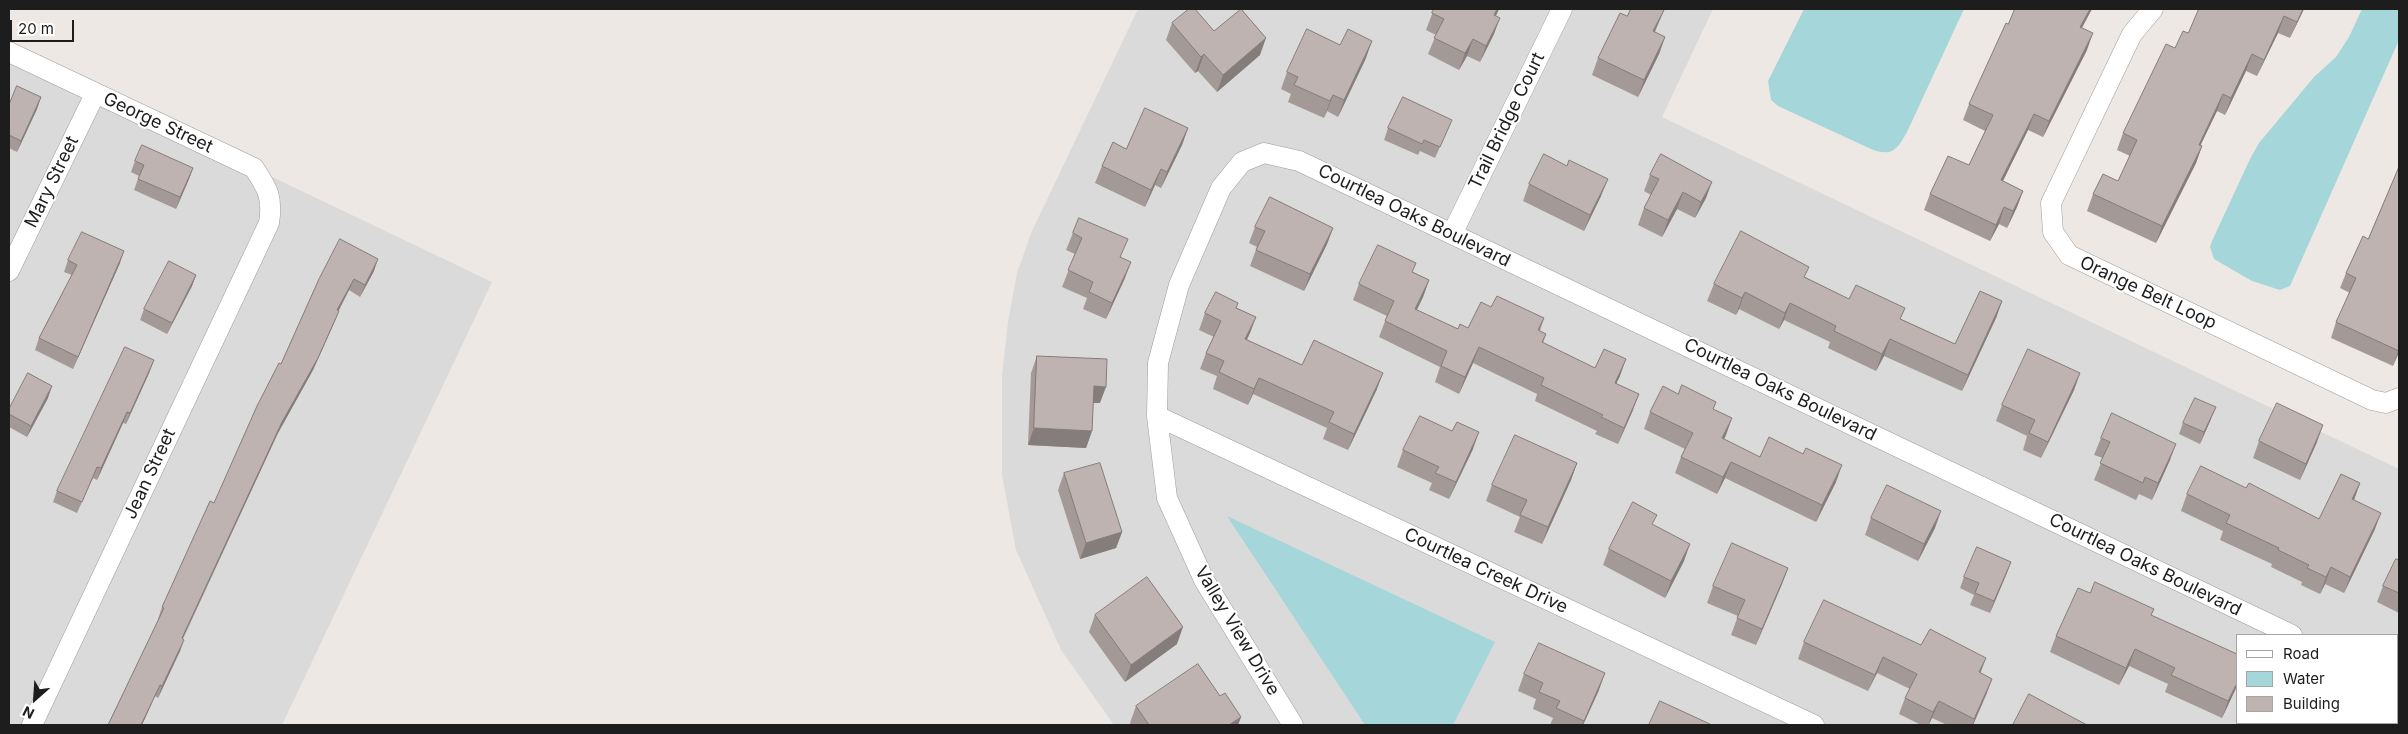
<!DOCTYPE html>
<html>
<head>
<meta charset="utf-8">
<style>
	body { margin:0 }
	#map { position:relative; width:2408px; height:734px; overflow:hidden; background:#ede8e3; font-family:Inter,sans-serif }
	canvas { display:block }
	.frame { position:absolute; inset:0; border:10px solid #1d1d1d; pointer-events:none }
	.legend { position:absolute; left:2236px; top:634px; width:162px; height:90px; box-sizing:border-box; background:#fff; border:1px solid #a5a5a5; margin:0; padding:6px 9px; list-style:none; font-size:15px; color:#1d1d1d }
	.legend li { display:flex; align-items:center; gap:10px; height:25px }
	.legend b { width:25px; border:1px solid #a5a5a5 }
	.north { position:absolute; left:10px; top:674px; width:50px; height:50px; -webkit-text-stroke:4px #fff; paint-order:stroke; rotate:206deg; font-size:14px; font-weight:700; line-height:20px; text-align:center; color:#1d1d1d }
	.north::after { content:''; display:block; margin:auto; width:18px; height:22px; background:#1d1d1d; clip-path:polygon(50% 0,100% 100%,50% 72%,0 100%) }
	.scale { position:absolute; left:10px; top:20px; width:64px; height:22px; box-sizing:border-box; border:2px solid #1d1d1d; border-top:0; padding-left:6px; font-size:15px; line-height:18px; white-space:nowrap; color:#1d1d1d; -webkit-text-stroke:4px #fff; paint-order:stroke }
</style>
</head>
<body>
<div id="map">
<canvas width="2408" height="734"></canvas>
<div class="frame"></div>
<ul class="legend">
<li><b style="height:6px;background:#fff"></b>Road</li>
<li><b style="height:14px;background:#a5d6d9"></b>Water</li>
<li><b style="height:14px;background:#beb3b0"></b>Building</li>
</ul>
<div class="north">N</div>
<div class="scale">20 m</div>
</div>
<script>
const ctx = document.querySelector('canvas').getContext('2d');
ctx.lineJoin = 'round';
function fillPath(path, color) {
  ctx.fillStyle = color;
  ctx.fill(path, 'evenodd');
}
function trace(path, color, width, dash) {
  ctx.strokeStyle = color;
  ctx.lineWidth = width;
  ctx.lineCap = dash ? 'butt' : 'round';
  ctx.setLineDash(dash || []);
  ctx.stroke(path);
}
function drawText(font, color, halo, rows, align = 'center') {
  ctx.font = font + ' Inter,sans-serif';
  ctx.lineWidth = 4;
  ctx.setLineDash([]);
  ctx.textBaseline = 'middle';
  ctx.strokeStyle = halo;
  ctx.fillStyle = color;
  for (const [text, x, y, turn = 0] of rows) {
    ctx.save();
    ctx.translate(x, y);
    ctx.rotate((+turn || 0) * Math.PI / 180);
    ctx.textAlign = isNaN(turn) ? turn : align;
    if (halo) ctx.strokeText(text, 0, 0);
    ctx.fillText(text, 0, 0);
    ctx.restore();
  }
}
const residential = new Path2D(`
	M1138,9h575l-51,108 737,352v256h-1285l-53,-75 -45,-100 -14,-75v-100l6,-53 9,-49 15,-42zM2237,635h160v88h-160z
	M9,51l483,231 -210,443h-273z`);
const water = new Path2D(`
	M1804,9h160l-57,123c-10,18 -15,25 -36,17l-93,-43 -7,-6 -3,-19z
	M2362,9h37v31l-109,246 -10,4 -28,-9 -38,-22 -4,-12 2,-6 38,-82 9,-16 55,-66 22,-20 13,-20z
	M1227,516l268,126 -42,83h-88z`);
const street = new Path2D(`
	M2153,9l-21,25 -81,169 2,29 16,23 303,145 14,3 13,-5
	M9,52l245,116c14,21 19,30 15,55l-237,502
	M1452,234l110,-225
	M9,271l86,-177
	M1157,416l657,309
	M2397,687l2,2
	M1293,725l-89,-145 -37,-82 -10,-82 1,-53 21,-78 42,-97 21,-26 22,-9 35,8 993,474
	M2254,725l1,-2`);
const wall = new Path2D(`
	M1434,9h65l-3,7 -2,18 -14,28 -13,-6 -8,14 -31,-16 8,-19 -10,-5z
	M2304,9l-14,29 -12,-5 -21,43 -11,-5 -21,44 -8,-4 -17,34 2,1 -6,17 -40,80 -69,-32 6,-17 25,-13 12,-25 -13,-6 6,-17 52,-85 13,-15z
	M1664,10l-9,22 10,5 -6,17 -21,43 -46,-22 6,-17 29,-42z
	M1172,23l42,8 46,24 -43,37 -19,-21 -3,2 -29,-33z
	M2008,24l74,4 5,22 -44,87 -15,-7 -25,51 20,10 -6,16 -10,21 -8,-4 -9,17 -66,-31 6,-16 39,-29 16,-34 -22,-11 6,-16z
	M1366,58l-28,59 -11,-6 -3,7 -36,-16 3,-8 -10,-5 6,-17z
	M41,97l-4,12 -20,43 -8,-4v-43z
	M1188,128l-6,17 -21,43 -6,-3 -10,22 -50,-24 7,-17 24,-17z
	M1388,128l59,3 -12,27 -15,-7 -2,4 -34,-15z
	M135,161l58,7 -4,11 -13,30 -42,-19 5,-14 -8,-4z
	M2399,167v185l-6,14 -62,-28 5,-16 14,-29 -10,-5 6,-15 22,-34z
	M1650,175l56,23 -11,20 -18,-9 -15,28 -24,-12 6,-17 7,-13 -7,-4z
	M1529,184l72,12 -17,35 -61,-30z
	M1079,218l42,39 4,21 -19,41 -23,-10 4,-11 -25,-11 13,-33 -9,-4z
	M1255,227l78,1 -6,16 -23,47 -54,-25 7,-19 -8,-4z
	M68,260l52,3 -47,106 -38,-19 4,-12 33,-63 -8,-3z
	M374,271l-14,26 -11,-7 -11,21 -4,12 -21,47 -35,63 -95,206 -3,12 -22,47 -3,-2 -13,29h-34l51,-106h-1l4,-12 52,-104 67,-139 38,-85z
	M1413,272l16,8 -6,17 -6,13 41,19 10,-1 23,-21 53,11 -4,13 6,3 -3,9 52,25 25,8 -4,7 17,27 -15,34 -23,-10 2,-3 -62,-30 2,-7 -64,-31 -14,31 -24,-12 5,-15 -61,-30 8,-21 -34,-16 6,-16z
	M196,275l-4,11 -25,48 -27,-14 4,-11z
	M1805,277l44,22 52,20 54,25 47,-43 -6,17 -34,73 -78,-35 -8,15 -48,-23 2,-6 -46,-22 -5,9 -40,-20 -3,6 -29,-14 7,-17z
	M1237,308l19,9 -9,23 55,25 75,24 -29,61 -25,-11 4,-11 -74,-34 -5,11 -35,-16 4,-13 -17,-7 6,-16 8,-16 -15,-7 6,-17z
	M1037,356l63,47h-7l-1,28 -6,17 -58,-3 3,-72z
	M150,371l-24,53 -3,-1 -26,57 -4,-2 -16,35 -24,-11 4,-11z
	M2080,373l-6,17 -33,68 -18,-8 4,-14 -31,-15 6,-16z
	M1678,394l38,8 -3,7 13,26 -2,4 36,18 76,25 -20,40 -91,-44 -8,16 -42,-21 6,-16 4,-8 -41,-20 6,-17z
	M48,398l-21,39 -18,-10v-18z
	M2211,419l-11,25 -21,-10 4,-11z
	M2101,438l69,22 -18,40 -13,-6 -3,6 -42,-20 9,-22 -9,-3z
	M2259,441l58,1 -17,38 -47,-22z
	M1473,449l-24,50 -20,-9 3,-7 -35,-16 6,-17z
	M1577,463l-6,17 -29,64 -28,-12 6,-15 -34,-16 6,-16z
	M1064,473l58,59 -6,16 -36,11 -22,-69z
	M2360,483l-6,16 21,30 -31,64 -19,-9 -5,10 -19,-9 1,-3 -31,-15 1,-3 -52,-24 3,-9 -42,-20 6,-17 59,-6 73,31z
	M1871,518l64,10 -17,33 -53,-26z
	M1653,525l31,36 -19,37 -62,-33 6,-16z
	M2399,560v53l-22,-11 6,-16z
	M2011,562l-21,51 -20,-8 4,-10 -14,-7 4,-11z
	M1788,568l-6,16 -26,61 -25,-10 7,-19 -31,-13 6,-17z
	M2090,593l64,16 -3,6 86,71 -15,32 -57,-26 3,-8 -39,-18 -10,19 -69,-33 6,-16z
	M1095,615l82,29 -52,38 -36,-50z
	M1804,642l177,31 11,6 -6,16 -13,30h-26l-15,-7 -3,7h-8l-22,-11 6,-16 5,-9 -33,-16 -9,18 -70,-32z
	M1524,674l75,16 -16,35h-33l3,-7 -20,-9 3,-10 -18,-8z
	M1220,696l21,21 -3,8h-107l-1,-2 6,-17z`);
const shadedWall = new Path2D(`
	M1497,9h2l-11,22 6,-16z
	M2090,9h2l-18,34 6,-16z
	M2303,9h1l-14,29 7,-16z
	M1664,10l-7,16 -10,22 6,-17z
	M2284,16l-6,17 -21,43 7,-16z
	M1500,18l-6,16 -14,28 6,-16z
	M2093,33l-6,17 -44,87 6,-16z
	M1665,37l-6,17 -21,43 6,-17z
	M1266,38l-6,17 -43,37 6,-17z
	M1473,39l-6,17 -8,14 6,-17z
	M1372,41l-6,17 -28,59 6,-17z
	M1204,54l-6,17 -3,2 6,-16z
	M2252,54l-6,17 -21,44 6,-17z
	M2223,94l-6,17 -24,50 6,-16z
	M1333,95l-6,16 -3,7 6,-17z
	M41,97l-4,12 -20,43 4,-11z
	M2034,114l-6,16 -33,67 6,-17z
	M1188,128l-6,17 -21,43 6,-16z
	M2202,146l-6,17 -40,80 6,-17z
	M193,168l-4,11 -13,30 4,-12z
	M1161,169l-6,16 -10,22 6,-17z
	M1608,179l-7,17 -17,35 6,-16z
	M1712,182l-6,16 -11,20 6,-16z
	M2023,191l-6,16 -10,21 6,-17z
	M1683,192l-6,17 -15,28 6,-17z
	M2004,207l-5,17 -9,17 6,-16z
	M1333,228l-6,16 -23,47 6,-17z
	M124,251l-4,12 -47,106 5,-12z
	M378,259l-4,12 -14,26 5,-12z
	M1131,262l-6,16 -19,41 6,-16z
	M196,275l-4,11 -25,48 5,-11z
	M354,279l-5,11 -16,32 4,-12z
	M1429,280l-6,17 -14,28 6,-16z
	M1745,292l-6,17 -3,6 6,-17z
	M2002,301l-6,17 -34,73 6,-16z
	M1790,303l-6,17 -5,9 6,-16z
	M339,311l-5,12 -21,47 -35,63 -101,217 5,-12 100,-216z
	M1256,317l-6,16 -11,22 6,-16z
	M1890,339l-6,17 -8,15 6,-17z
	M1479,347l-6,16 -14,31 6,-17z
	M2399,349v3l-6,14z
	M1626,359l-6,17 -11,23 6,-16z
	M154,360l-4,11 -24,53 4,-11z
	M1383,373l-6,16 -29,61 6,-16z
	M2080,373l-6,17 -33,68 7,-16z
	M1259,378l-6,16 -5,11 6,-16z
	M52,386l-4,12 -21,39 4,-11z
	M1094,386l12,1 -6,16h-12z
	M1639,394l-6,16 -15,34 6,-16z
	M2216,407l-5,12 -11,25 4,-12z
	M127,412l-4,11 -26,57 4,-12z
	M1732,418l-6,17 -10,20 6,-17z
	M2323,425l-6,17 -17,38 6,-16z
	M1034,428l58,3 -6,17 -58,-3z
	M1479,432l-6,17 -24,50 7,-17z
	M2176,444l-6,16 -18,40 6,-17z
	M1731,462l-6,16 -8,16 6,-17z
	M1577,463l-6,17 -29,64 6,-17z
	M1842,465l-6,17 -20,40 6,-17z
	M2360,483l-6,17 -2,-1z
	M1941,511l-6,17 -17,33 6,-17z
	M2381,513l-6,16 -31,64 6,-16z
	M1122,532l-6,16 -36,11 6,-16z
	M1690,544l-6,17 -19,37 6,-17z
	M2011,562l-4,11 -17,40 4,-12z
	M2331,567l-6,17 -5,10 6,-17z
	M1788,568l-6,16 -26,61 6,-16z
	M1183,627l-6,17 -52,38 6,-17z
	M184,640l-4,11 -22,47 4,-12z
	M2135,649l-6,17 -10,19 7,-17z
	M1883,657l-6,16 -9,18 7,-16z
	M1986,658l-6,16 -1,-2z
	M1605,673l-6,17 -16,35h-1z
	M1992,679l-6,16 -13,30h-1z
	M2237,683v3l-15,32 6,-17z
	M160,685l-5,11 -13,29h-1z
	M1939,701l-7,17 -4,7 5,-13z
	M1241,717l-3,8h-9z`);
const building = new Path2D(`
	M1189,9h6l19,22 27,-22 25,29 -43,37 -19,-21 -3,3 -29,-34z
	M1434,9h63l-3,6 6,3 -14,28 -13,-7 -8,14 -31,-15 10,-19 -12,-6z
	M1631,9h31l2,1 -11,21 12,6 -21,43 -46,-22 22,-45 7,3z
	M2015,9h75l-10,18 13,6 -44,88 -15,-7 -33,66 22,11 -10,20 -9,-4 -8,18 -66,-31 18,-38 21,9 24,-50 -24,-11 37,-81 2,1z
	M2199,9h104l-6,13 -13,-6 -20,44 -12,-6 -21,44 -8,-4 -24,51 3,1 -40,80 -69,-32 10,-20 15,7 19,-41 -14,-7 43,-89 9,4 8,-17 5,2z
	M1307,29l33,16 8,-16 24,12 -28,59 -11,-5 -3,6 -36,-16 4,-8 -11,-5z
	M17,86l24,11 -20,44 -12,-6v-30z
	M1403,97l49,23 -12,27 -16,-7 -2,4 -34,-16z
	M1145,108l43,20 -21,44 -6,-3 -10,21 -49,-24 11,-24 13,7z
	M142,145l51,23 -13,29 -42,-18 6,-14 -9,-4z
	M1544,154l23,12 2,-6 39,19 -18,36 -61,-31z
	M1661,154l51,28 -11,20 -18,-10 -15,28 -24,-12 15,-29 -9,-4z
	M2399,167v184l-63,-29 20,-44 -10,-5 17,-37 5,3z
	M1270,197l63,31 -23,46 -54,-24 9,-19 -10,-4z
	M1079,218l49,21 -8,18 11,5 -19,41 -23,-11 4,-10 -25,-12 14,-32 -9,-5z
	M1741,231l68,36 -5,10 45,22 7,-14 49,23 -5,11 55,25 25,-53 22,10 -34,74 -78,-36 -8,15 -48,-23 2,-5 -46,-23 -5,10 -40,-21 -3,6 -28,-14z
	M82,232l42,19 -46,106 -39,-19 38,-73 -9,-5z
	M340,239l38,20 -13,26 -11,-6 -17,31 2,1 -21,47 -36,64 -100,216 2,2 -22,46 -2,-1 -19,40h-33l56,-117 -2,-1 48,-106 4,2 43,-97 22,-43 2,1 38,-85z
	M1378,245l38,18 -4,9 17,8 -14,29 43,20 2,-5 8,4 13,-26 10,5 6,-11 47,22 -6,12 8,4 -4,8 53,26 9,-19 22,10 -11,24 24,11 -15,34 -23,-11 2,-2 -62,-30 3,-7 -65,-31 -14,30 -24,-11 6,-15 -62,-30 9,-20 -35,-17z
	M169,261l27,14 -24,48 -28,-14z
	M1216,292l22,11 -2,5 20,9 -11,22 57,26 12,-25 69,33 -29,61 -25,-12 5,-10 -75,-34 -5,11 -35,-17 5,-11 -18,-8 15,-32 -16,-8z
	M125,347l29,13 -24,53 -3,-1 -26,56 -4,-1 -15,35 -25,-11z
	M2028,349l52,24 -32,69 -19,-9 6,-13 -33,-15z
	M1037,356l70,3 -1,28 -12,-1 -2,45 -58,-3z
	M28,373l24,13 -21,40 -22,-12v-5z
	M1682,385l34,17 -3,7 19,9 -10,20 38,19 9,-20 34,17 3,-6 36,17 -20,40 -91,-43 -8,15 -42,-20 12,-24 -43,-21 13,-26 15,8z
	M2195,398l21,9 -12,25 -21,-9z
	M2277,403l46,22 -17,39 -47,-23z
	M2112,413l64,31 -18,39 -13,-6 -2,6 -43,-20 10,-21 -9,-4z
	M1420,416l32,15 5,-9 22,10 -23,50 -21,-9 4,-6 -36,-17z
	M1515,435l62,28 -29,64 -28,-12 7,-15 -35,-15z
	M1100,463l22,69 -36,11 -22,-70z
	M2201,466l45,22 3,-5 70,36 22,-45 19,9 -8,16 29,14 -31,64 -19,-10 -5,10 -19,-9 2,-3 -31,-15 1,-2 -53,-25 4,-8 -43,-21z
	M1887,485l54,26 -17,33 -53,-26z
	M1633,502l24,13 -5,9 38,20 -19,37 -62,-32z
	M1732,543l56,25 -26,61 -25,-11 8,-18 -32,-14z
	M1977,547l34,15 -17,39 -19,-8 4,-10 -15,-6z
	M2396,559l3,1v33l-16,-7z
	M1147,577l36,50 -52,38 -36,-50z
	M2095,582l59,27 -3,6 86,39v29l-9,18 -57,-26 4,-7 -40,-19 -9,19 -70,-32 22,-48 12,5z
	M1824,600l97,45 9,-16 56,29 -7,14 13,7 -18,40 -35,-18 -6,11 -28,-14 12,-24 -34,-17 -8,18 -71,-33z
	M1539,643l66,30 -21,48 -28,-13 4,-7 -21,-9 4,-9 -19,-9z
	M1198,664l22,32 5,-3 16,24 -12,8h-80l-13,-19z
	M2029,694l58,31h-74z
	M1660,701l52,24h-63z
	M2324,723h65l-1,2h-65z`);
const streetNames = [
	["Trail Bridge Court",1507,121,-64],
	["George Street",158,123,25],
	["Mary Street",52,182,-64],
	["Courtlea Oaks Boulevard",1414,216,26],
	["Orange Belt Loop",2148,293,25],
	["Courtlea Oaks Boulevard",1780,390,26],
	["Jean Street",150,474,-65],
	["Courtlea Oaks Boulevard",2145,565,26],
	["Courtlea Creek Drive",1486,571,25],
	["Valley View Drive",1237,631,59]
];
fillPath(residential, '#dbdada');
fillPath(water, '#a5d6d9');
trace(street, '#9e9e9e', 21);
trace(street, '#fff', 20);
fillPath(wall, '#a39a97');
fillPath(shadedWall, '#857d7b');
fillPath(building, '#beb3b0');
trace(building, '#857d7b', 1);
drawText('18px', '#1d1d1d', '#fff', streetNames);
</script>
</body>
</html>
